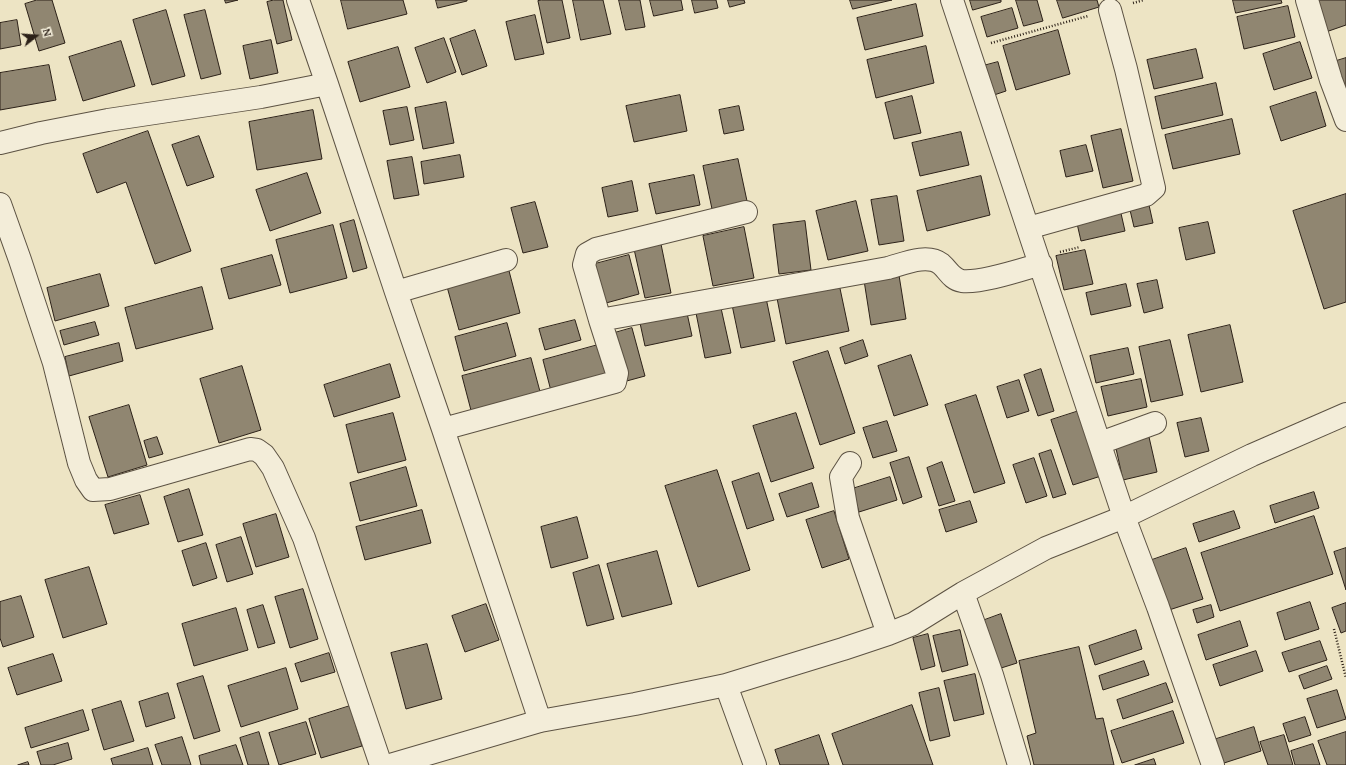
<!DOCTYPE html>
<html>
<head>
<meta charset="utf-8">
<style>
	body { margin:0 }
	#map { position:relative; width:1346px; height:765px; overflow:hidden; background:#ede4c4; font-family:"Gentium Book Plus",serif }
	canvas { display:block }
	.north { position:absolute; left:16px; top:16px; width:40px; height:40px; -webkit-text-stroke:3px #f3edd9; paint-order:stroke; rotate:73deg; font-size:11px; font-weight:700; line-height:16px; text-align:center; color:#2c2118 }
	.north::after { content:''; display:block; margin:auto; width:14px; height:18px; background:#2c2118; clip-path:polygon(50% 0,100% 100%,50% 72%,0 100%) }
</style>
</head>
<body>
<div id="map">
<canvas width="1346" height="765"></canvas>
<div class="north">N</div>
</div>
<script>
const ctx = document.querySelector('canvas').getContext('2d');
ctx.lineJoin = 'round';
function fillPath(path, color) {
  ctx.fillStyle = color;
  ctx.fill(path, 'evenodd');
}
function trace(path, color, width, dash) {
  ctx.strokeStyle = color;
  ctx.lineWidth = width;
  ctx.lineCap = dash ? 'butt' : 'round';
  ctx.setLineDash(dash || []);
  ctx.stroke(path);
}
const building = new Path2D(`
	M37,0h15l13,43 -26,8 -14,-47z
	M225,0h13l-12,3z
	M274,0h9l9,40 -15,4 -10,-42z
	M341,0h62l4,14 -59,15z
	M436,0h31v1l-29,7z
	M542,0h20l8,38 -23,5 -9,-42z
	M573,0h30l8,34 -30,6z
	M619,0h21l5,27 -19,3z
	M650,0h31l2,10 -29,6z
	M692,0h24l2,8 -23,5z
	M728,0h16l1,3 -15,4z
	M850,0h42l-39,9z
	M970,0h31v2l-28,8z
	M1016,0h21l6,21 -19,5z
	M1057,0h40l2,7 -36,11z
	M1233,0h48l1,3 -46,10z
	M1313,0h33v25l-23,8z
	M916,4l7,32 -58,14 -8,-32z
	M1288,6l7,31 -51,12 -7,-32z
	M1012,8l6,20 -31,9 -6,-20z
	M166,10l19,66 -33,9 -19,-65z
	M205,10l16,64 -20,5 -17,-64z
	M535,15l9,39 -29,6 -9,-38z
	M17,20l4,25 -21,4v-26z
	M475,30l12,36 -25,9 -12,-36z
	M1058,30l12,44 -54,16 -13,-44z
	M444,38l12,34 -29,11 -12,-35z
	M271,40l7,33 -28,6 -7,-33z
	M121,41l14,45 -52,15 -14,-44z
	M1300,42l12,36 -38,12 -11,-36z
	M926,46l8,37 -58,15 -9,-38z
	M398,47l12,40 -50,15 -12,-40z
	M1196,49l7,29 -49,11 -7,-29z
	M1346,58v52l-16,-47z
	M998,62l8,29 -15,5 -8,-30z
	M49,65l7,35 -56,10v-37z
	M1216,83l7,32 -61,14 -7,-32z
	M1316,92l10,34 -45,15 -11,-34z
	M680,95l7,36 -53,11 -8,-36z
	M912,96l9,37 -27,6 -9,-36z
	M446,102l8,41 -31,6 -8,-41z
	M739,106l5,24 -20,4 -5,-24z
	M407,107l7,33 -24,5 -7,-34z
	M313,110l9,49 -65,11 -8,-48z
	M1232,119l8,35 -67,15 -8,-34z
	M1121,129l12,52 -30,7 -12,-52z
	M148,131l43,120 -36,13 -29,-82 -29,11 -14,-39z
	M961,132l8,33 -49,11 -8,-33z
	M199,136l15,41 -27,9 -15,-41z
	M1086,145l7,26 -27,6 -6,-26z
	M460,155l4,22 -40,7 -3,-22z
	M412,157l7,38 -25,4 -7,-38z
	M738,159l9,42 -35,8 -9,-43z
	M307,173l14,40 -51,18 -14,-41z
	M694,175l6,30 -44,9 -7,-30z
	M981,176l9,39 -63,16 -10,-40z
	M632,181l6,30 -30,6 -6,-29z
	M1346,194v108l-22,7 -31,-98z
	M897,196l7,45 -25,4 -8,-45z
	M856,201l12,50 -40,9 -12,-49z
	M535,202l13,45 -25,6 -12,-45z
	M1149,205l4,18 -19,4 -4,-17z
	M1120,209l5,22 -44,10 -5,-22z
	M354,220l13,48 -14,4 -13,-48z
	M805,221l6,49 -32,4 -6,-49z
	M1208,222l7,31 -29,7 -7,-32z
	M333,225l14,53 -57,15 -14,-53z
	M744,227l10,51 -41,8 -10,-50z
	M661,244l10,49 -26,5 -11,-49z
	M1085,250l8,34 -29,6 -8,-34z
	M272,255l9,30 -52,14 -8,-30z
	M629,255l10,39 -33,9 -11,-39z
	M508,267l12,46 -61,17 -13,-47z
	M898,269l8,50 -35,6 -8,-51z
	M100,274l9,32 -54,15 -8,-33z
	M838,279l11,52 -63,13 -10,-51z
	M1157,280l6,28 -19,5 -7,-29z
	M1126,284l5,22 -40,9 -5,-22z
	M202,287l11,42 -77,20 -11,-41z
	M765,293l10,48 -34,7 -10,-48z
	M721,308l10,45 -26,5 -9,-45z
	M687,313l5,23 -47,10 -5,-23z
	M575,320l6,20 -36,10 -6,-21z
	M95,322l4,13 -35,10 -4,-14z
	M507,323l9,33 -52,15 -9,-34z
	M1230,325l13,57 -42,10 -13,-57z
	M632,328l13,48 -22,6 -12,-48z
	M863,340l5,16 -23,8 -5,-16z
	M1170,340l13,55 -32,7 -12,-55z
	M119,343l4,18 -54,15 -4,-19z
	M598,345l9,32 -56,14 -8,-31z
	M1128,348l6,26 -38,9 -6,-27z
	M828,351l27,82 -35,12 -27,-83z
	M911,355l17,50 -34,11 -16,-50z
	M531,358l11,41 -69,19 -11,-42z
	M390,364l10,33 -66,20 -10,-32z
	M242,366l19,64 -42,13 -19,-64z
	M1041,369l13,42 -16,5 -14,-41z
	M1141,379l6,28 -39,9 -7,-29z
	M1019,380l10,31 -22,7 -10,-31z
	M976,395l29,88 -31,10 -29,-88z
	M129,405l18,60 -39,12 -19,-60z
	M1079,411l22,65 -28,9 -22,-65z
	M393,413l13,47 -48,13 -12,-48z
	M796,413l18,55 -43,14 -18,-56z
	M1201,418l8,33 -24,6 -8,-34z
	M887,421l10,30 -24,7 -10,-30z
	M157,437l6,17 -14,4 -5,-17z
	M1149,437l8,35 -34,8 -8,-36z
	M1051,450l15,44 -13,4 -14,-44z
	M909,457l13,40 -19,7 -13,-41z
	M1034,458l13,38 -21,7 -13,-38z
	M942,462l13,39 -16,5 -12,-38z
	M406,467l11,39 -57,15 -10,-38z
	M717,470l33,100 -52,17 -33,-101z
	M759,473l15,47 -27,9 -15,-47z
	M890,477l7,23 -38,12 -7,-23z
	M812,483l7,24 -32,10 -8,-23z
	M189,489l14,46 -25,7 -14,-45z
	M1314,492l5,16 -44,15 -5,-17z
	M140,495l9,29 -35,10 -9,-29z
	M970,501l7,21 -31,10 -7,-22z
	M422,510l9,33 -66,17 -9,-33z
	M834,511l15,48 -27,9 -16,-48z
	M1234,511l6,17 -41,14 -6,-18z
	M276,514l13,43 -33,10 -13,-43z
	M1314,516l19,58 -113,37 -19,-58z
	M577,517l11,41 -37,10 -10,-41z
	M241,537l12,37 -26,8 -11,-37z
	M206,543l11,35 -24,8 -11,-35z
	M1186,548l17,51 -34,11 -17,-50z
	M1346,548v42l-12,-38z
	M657,551l15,53 -50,13 -15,-53z
	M599,565l15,54 -27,7 -14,-53z
	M89,567l18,57 -44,14 -18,-58z
	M303,589l15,50 -28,9 -15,-51z
	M21,596l13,41 -31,10 -3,-9v-36z
	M1310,602l9,27 -34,11 -8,-27z
	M1346,603v28l-5,2 -9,-25z
	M486,604l13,36 -34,12 -13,-36z
	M263,605l12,38 -17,5 -11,-38z
	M1211,605l3,12 -17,6 -4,-13z
	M236,608l12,42 -54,16 -12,-42z
	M1001,614l16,49 -19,6 -16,-48z
	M1240,621l8,25 -42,14 -8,-25z
	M960,630l8,35 -26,7 -9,-36z
	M1136,630l6,19 -47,16 -6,-19z
	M928,634l7,32 -14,4 -8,-32z
	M1320,641l7,19 -38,12 -7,-19z
	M427,644l15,55 -36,10 -15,-56z
	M1079,647l17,72 7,-1 11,47h-80l-7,-29 9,-3 -17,-72z
	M1256,651l7,20 -43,15 -7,-21z
	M329,653l6,19 -34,10 -6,-18z
	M53,654l9,27 -45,14 -9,-27z
	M1144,661l5,14 -46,15 -4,-14z
	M1327,666l5,13 -28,10 -5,-13z
	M286,668l12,41 -57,18 -13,-41z
	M975,674l9,40 -30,7 -10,-40z
	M203,676l17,55 -26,8 -17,-55z
	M1166,683l7,19 -50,17 -6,-19z
	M939,688l11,48 -20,5 -11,-48z
	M1337,690l9,29 -29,9 -10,-29z
	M168,693l7,25 -29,9 -7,-25z
	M121,701l13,40 -30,9 -12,-40z
	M912,705l21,60h-90l-11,-31z
	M350,706l12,40 -41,12 -12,-39z
	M83,710l6,20 -58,18 -6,-20z
	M1173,711l11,32 -62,20 -11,-32z
	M1305,717l6,18 -22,7 -6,-18z
	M306,722l10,32 -37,11 -10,-32z
	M1254,727l7,24 -43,14 -11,-23z
	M259,732l10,33h-21l-8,-27z
	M1346,732v33h-19l-9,-24z
	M819,735l10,30h-49l-5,-15z
	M1284,735l9,30h-25l-8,-23z
	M182,737l9,28h-29l-7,-20z
	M68,743l4,16 -19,6h-12l-4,-13z
	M1313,744l7,21h-25l-4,-14z
	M236,745l7,20h-42l-2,-9z
	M148,748l5,17h-40l-2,-6z
	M1154,759l2,6h-21z
	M28,762l1,3h-11z`);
const path = new Path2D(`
	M1133,3l11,-3
	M991,43l97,-27
	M1060,252l20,-5
	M1334,629l12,49`);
const minor = new Path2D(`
	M298,0l29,84 69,208 47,137 97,292
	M952,0l172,517 34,90 55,158
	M1307,0l24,80 15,40
	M0,143l41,-10 67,-13 153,-23 66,-13
	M0,204l20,56 34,103 25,100 7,17 7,10 17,-1 140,-40 7,1 7,5 9,13 31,70 77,227
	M746,212l-150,37 -9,5 -3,11 16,55 288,-52c15,-4 39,-15 53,-4 8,7 10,15 21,17 20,2 58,-11 79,-17
	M1028,228l118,-33 8,-7 -28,-119 -16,-59
	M396,292l110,-32
	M443,429l172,-47 2,-9 -17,-53
	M1100,443l55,-20
	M850,463l-9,14 7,41 40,116
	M963,593l29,82 27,90
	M726,685l29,80
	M390,765l150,-44 95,-17 91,-19 117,-36 45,-15 25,-10 50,-31 83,-45 78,-31 128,-62 94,-41`);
fillPath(building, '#908671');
trace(building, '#2c2118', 1);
trace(minor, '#5c5243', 24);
trace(path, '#2c2118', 2.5, [1, 2]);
trace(minor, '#f3edd9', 22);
</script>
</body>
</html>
